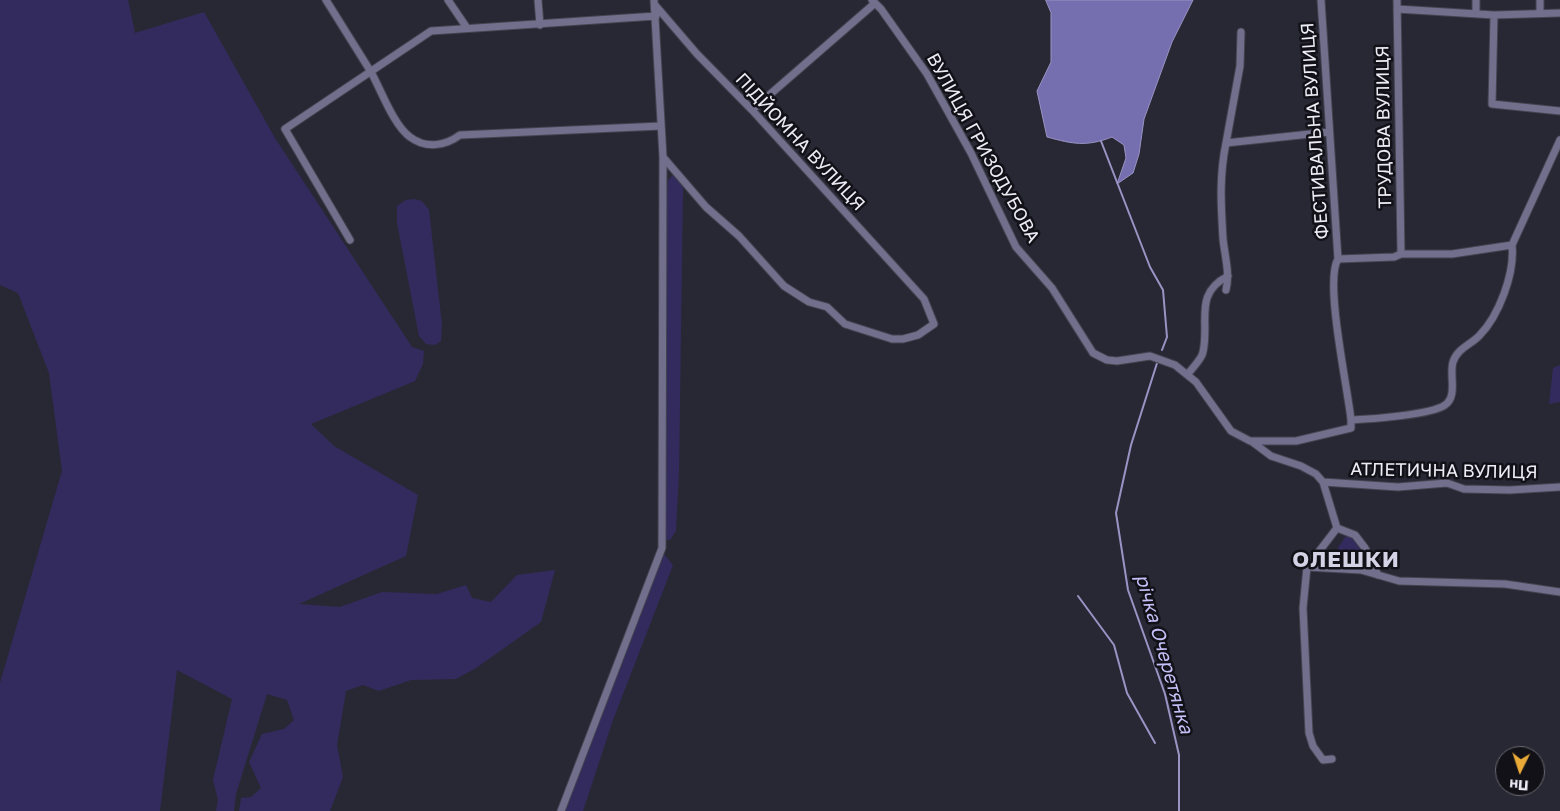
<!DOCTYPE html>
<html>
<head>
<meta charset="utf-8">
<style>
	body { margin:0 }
	#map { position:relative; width:1560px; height:811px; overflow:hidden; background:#282835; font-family:"Golos Text",sans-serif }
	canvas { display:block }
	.north { position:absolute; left:1495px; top:746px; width:50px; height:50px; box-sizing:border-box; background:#121117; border:1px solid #6a6970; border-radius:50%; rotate:184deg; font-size:14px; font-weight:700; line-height:20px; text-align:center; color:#edecf6 }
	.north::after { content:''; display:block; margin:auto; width:18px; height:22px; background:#e9aa38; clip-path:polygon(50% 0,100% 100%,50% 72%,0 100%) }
</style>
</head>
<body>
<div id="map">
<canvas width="1560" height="811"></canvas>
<div class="north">Пн</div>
</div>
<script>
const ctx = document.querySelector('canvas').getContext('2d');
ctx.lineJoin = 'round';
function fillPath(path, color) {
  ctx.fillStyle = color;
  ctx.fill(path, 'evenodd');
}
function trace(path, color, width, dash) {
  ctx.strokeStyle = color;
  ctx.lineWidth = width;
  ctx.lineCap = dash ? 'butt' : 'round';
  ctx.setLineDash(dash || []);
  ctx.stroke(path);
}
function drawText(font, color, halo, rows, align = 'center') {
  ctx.font = font + ' "Golos Text",sans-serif';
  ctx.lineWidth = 5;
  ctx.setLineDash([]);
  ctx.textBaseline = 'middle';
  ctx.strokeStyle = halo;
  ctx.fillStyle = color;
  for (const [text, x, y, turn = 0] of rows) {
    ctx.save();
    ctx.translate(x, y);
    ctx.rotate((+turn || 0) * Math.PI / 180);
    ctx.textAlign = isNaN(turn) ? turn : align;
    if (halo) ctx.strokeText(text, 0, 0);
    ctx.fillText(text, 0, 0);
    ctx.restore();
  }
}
const green = new Path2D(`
	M0,0h128l7,33 69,-21 71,126 137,209 12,4 -1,13 -8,17 -104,43 23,22 84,49 -12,61 -107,48 41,3 42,-15 55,2 29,-9 6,13 19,4 26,-27 38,-5 -14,52 -65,46 -20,11 -45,1 -32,11 -16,-6 -17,6 -9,54 6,32 -13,34h-91l2,-13 10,-1 10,-9 -12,-26 13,-28 22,-5 10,-9 -7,-20 -20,-6 -31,100 -2,17h-18l2,-11 -5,-20 19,-81 -55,-29 -17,141h-160v-128l62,-212 -13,-98 -31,-80 -18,-8z
	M673,175l8,5 2,9 -4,284 -3,58 -6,9h-3l-3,-9 3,-334 1,-17z
	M414,199l8,2 7,9 13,115 -1,16 -6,4 -9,-1 -7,-8 -22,-113v-17l9,-6z
	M1560,365v37l-11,2 4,-36z
	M1348,533l7,2 23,40 -53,-8z
	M664,554l9,11 -60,155 -30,91h-18z`);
const water = new Path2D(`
	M1046,0h147l-21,42 -28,77 -5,35 -6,19 -16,11 9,-26 -2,-13 -12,-8c-26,10 -39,7 -65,0l-10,-46 14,-29v-49z`);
const stream = new Path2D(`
	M1101,141l49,126 13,23 4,47 -5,13
	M1158,360l-27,85 -15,68 12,77 37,104 14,61v56
	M1078,596l36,49 13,48 28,50`);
const minor = new Path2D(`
	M326,0c15,24 30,48 45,72 10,18 23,54 39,65 16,12 35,9 50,-2l201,-9
	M448,0l19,28
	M538,0l2,25
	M872,0l9,9 46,65 44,79 45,94 36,41 41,65 14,7 10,1 33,-5 25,9 21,17 35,49 19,10h46l55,-13v-8c19,-1 80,-5 94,-15 13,-9 4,-30 8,-43 4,-13 17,-17 26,-26 20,-20 36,-63 33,-91l-60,9h-51l-7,3 -56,2
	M1321,0l17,259
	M1397,0l4,254
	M1476,0v13
	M655,5l42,49 55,56 172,189 10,25 -16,11 -15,4h-11l-47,-15 -18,-17 -18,-5 -25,-16 -45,-50 -33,-29 -43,-50
	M1397,9l97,6 66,-2
	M1540,13v-13
	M1494,15l-2,89 68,7
	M752,110l122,-106
	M1226,143l14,-77 1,-34
	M350,240l-65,-111 146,-98 225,-15
	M1512,245l48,-105
	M1338,259c-14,22 10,130 13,161
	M1226,290c4,-17 -1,-33 -3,-51 -2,-34 -4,-62 3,-96l103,-11
	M1188,374c4,-6 14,-15 15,-22 7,-31 -10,-58 25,-76
	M1251,441l20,15 30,10 15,8 7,8 14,46 18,7 10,13 13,27
	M1323,482l75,5 49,-4 17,6 46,1 50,-3
	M1307,567l30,-39
	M1332,759l-9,1 -10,-14 -4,-13 -6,-125 4,-41 54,3 38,11 106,3 55,8
	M561,811l101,-263 1,-391 -9,-157`);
const streetNames = [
	["ТРУДОВА ВУЛИЦЯ",1384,127,-91],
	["ФЕСТИВАЛЬНА ВУЛИЦЯ",1315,131,-94],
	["ПІДЙОМНА ВУЛИЦЯ",800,142,47],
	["ВУЛИЦЯ ГРИЗОДУБОВА",983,148,61],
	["АТЛЕТИЧНА ВУЛИЦЯ",1444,471,1]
];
const waterNames = [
	["річка Очеретянка",1164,654,74]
];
const districtNames = [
	["ОЛЕШКИ",1346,560]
];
fillPath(green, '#332b5d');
fillPath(water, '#756eaf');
trace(water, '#9994c4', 1);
trace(stream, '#9994c4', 2);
trace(minor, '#444350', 9);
trace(minor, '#716f8c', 7);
drawText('18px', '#edecf6', '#121117', streetNames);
drawText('italic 19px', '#c4c0f8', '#121117', waterNames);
ctx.letterSpacing = '1px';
drawText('bold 22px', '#d4d3e5', '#121117', districtNames);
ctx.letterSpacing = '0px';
</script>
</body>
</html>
